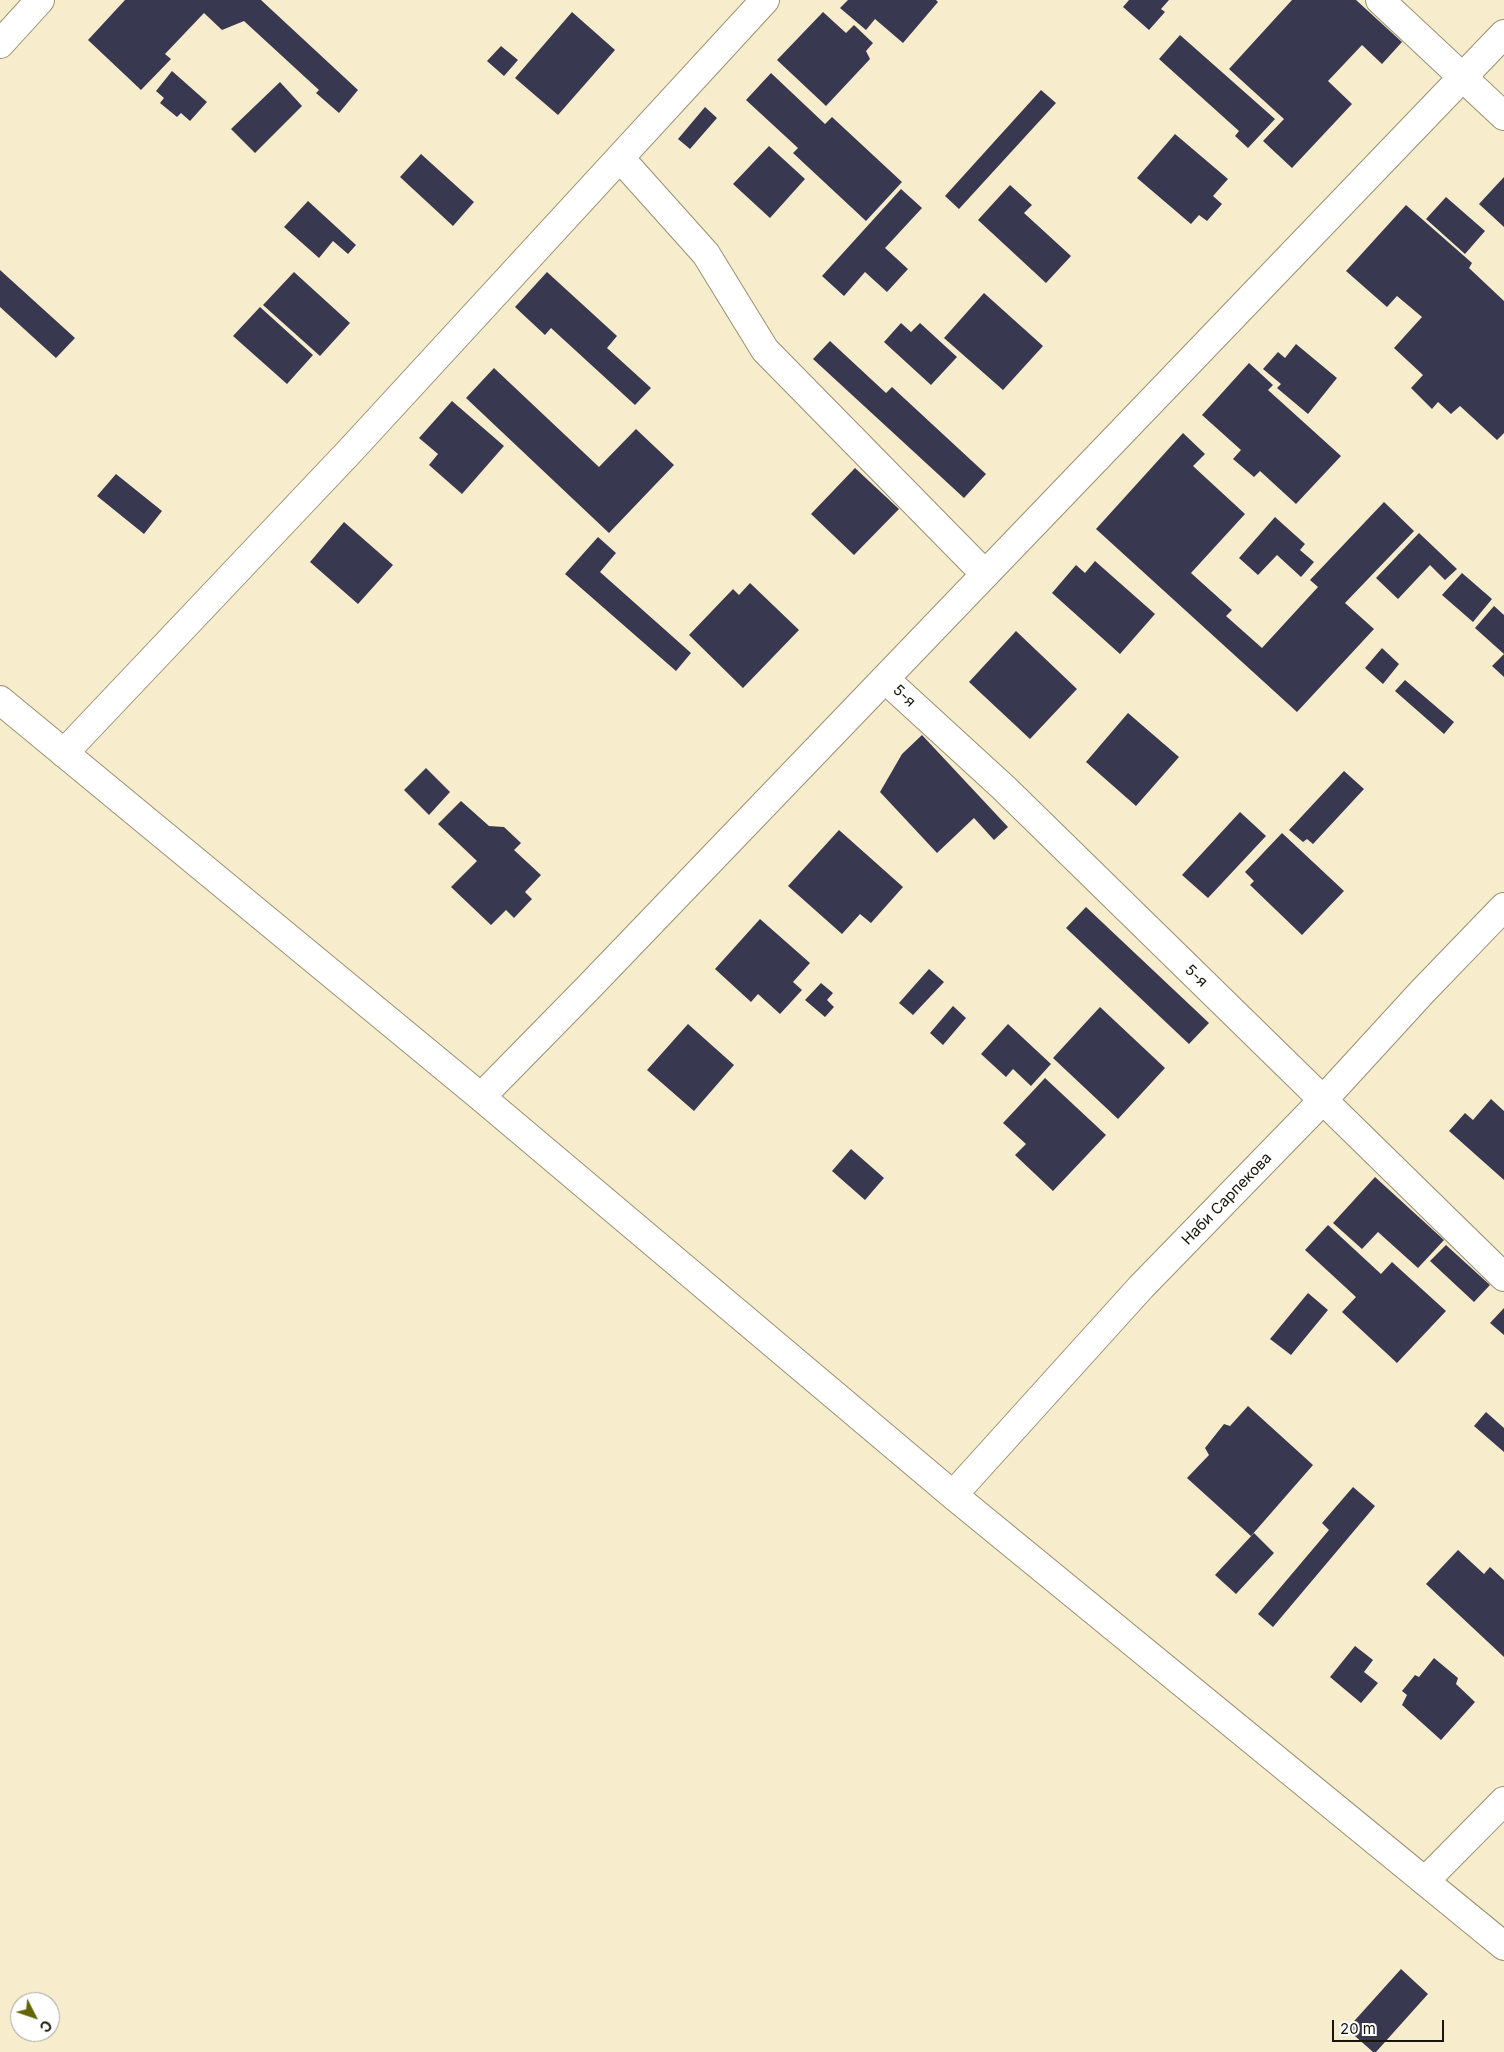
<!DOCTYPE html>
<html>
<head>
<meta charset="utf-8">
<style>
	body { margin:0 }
	#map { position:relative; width:1504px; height:2052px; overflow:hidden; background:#f7edcd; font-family:Inter,sans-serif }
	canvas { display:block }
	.north { position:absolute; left:10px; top:1992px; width:50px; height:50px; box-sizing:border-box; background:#fff; border:1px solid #a2a19c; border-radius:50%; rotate:131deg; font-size:14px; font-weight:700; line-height:20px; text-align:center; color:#171408 }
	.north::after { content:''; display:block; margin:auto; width:18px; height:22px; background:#626704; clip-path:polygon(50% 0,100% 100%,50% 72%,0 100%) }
	.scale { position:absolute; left:1332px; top:2020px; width:112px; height:22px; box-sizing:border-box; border:2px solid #171408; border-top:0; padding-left:6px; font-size:15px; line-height:18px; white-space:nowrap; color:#171408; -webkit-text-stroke:4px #fff; paint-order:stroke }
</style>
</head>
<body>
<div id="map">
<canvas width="1504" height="2052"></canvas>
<div class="north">С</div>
<div class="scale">20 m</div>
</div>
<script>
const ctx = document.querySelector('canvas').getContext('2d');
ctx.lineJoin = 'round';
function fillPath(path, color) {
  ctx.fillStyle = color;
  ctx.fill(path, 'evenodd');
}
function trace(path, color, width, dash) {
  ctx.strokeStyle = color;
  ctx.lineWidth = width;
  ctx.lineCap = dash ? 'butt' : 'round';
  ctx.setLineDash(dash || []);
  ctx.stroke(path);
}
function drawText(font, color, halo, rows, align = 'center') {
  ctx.font = font + ' Inter,sans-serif';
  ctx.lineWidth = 5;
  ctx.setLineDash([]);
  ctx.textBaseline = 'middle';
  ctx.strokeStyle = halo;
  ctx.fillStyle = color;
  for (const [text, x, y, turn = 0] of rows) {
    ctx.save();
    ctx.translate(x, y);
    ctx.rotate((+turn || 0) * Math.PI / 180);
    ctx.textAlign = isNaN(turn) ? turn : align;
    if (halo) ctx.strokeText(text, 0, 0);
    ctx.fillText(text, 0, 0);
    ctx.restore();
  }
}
const building = new Path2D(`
	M125,0h136l97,90 -19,23 -23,-20 3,-3 -75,-69 -22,9 -18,-17 -39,41 6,5 -30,31 -53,-50z
	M848,0h88l2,2 -35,41 -28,-24 -9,11 -26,-22z
	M1129,0h40l-8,9 4,3 -16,18 -26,-23z
	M1292,0h64l46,42 -20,22 -20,-19 -34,36 24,23 -60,64 -29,-27 21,-22 -55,-50z
	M572,12l43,38 -57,65 -43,-37z
	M823,12l23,21 8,-8 19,18 -7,8 4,8 -44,47 -49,-46z
	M1180,35l95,84 -27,29 -13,-12 4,-5 -80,-72z
	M501,46l17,14 -14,16 -17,-15z
	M172,71l35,31 -17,19 -9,-8 -4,4 -17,-14 4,-5 -8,-7z
	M771,73l54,51 7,-7 70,65 -36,39 -73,-68 5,-5 -52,-48z
	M280,82l22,24 -47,47 -24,-24z
	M1041,90l15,13 -97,106 -14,-13z
	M705,107l12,11 -27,31 -12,-10z
	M1175,134l53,45 -15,17 9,8 -15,17 -8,-6 -8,9 -54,-46z
	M769,146l36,33 -35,39 -37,-34z
	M421,154l53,48 -21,24 -53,-49z
	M1504,177v50l-25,-23z
	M1010,185l22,20 -8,8 47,43 -25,27 -68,-63z
	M901,189l21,19 -37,40 23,21 -21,23 -22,-20 -21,24 -22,-20z
	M1446,197l39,34 -20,23 -39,-35z
	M308,201l48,44 -8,9 -15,-13 -14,17 -35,-31z
	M1406,205l66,58 -3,5 35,33v132l-7,7 -37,-34 -9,8 -13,-12 -6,7 -21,-21 12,-13 -29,-27 28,-31 -25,-21 -10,11 -41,-36z
	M0,270l75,68 -19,20 -56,-51z
	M294,272l56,51 -30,33 -57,-51z
	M547,272l70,64 -10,12 44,40 -16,17 -84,-77 -6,7 -30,-28z
	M984,293l59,53 -40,44 -59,-52z
	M260,307l53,48 -26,29 -54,-48z
	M901,323l10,9 9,-9 37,34 -26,28 -47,-43z
	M830,341l56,52 6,-6 94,87 -22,24 -151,-139z
	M1296,344l41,34 -29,36 -31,-26 4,-4 -18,-15 15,-17 7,6z
	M1249,363l24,22 -5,5 73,66 -45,48 -36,-33 -6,6 -21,-18 8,-9 -39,-35z
	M494,368l105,99 37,-38 38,36 -65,68 -143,-135z
	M452,401l52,45 -42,48 -33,-29 9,-11 -19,-16z
	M1183,433l22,21 -12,12 52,48 -54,59 41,37 -6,6 36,32 56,-61 -8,-7 74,-78 30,29 -69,72 29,26 -77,83 -201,-183z
	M855,468l44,41 -45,46 -43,-41z
	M116,474l46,37 -18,23 -47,-38z
	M1275,517l30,27 -5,6 14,12 -13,15 -24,-22 -19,20 -19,-17z
	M344,522l49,43 -35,39 -48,-42z
	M1419,533l38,36 -12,11 -15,-15 -32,34 -22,-21z
	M598,537l18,16 -16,19 91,81 -15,18 -111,-97z
	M1095,561l60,53 -35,40 -68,-61 24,-28 9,8z
	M1462,573l30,26 -19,23 -31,-27z
	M750,583l49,47 -56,58 -54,-53 44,-46 6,6z
	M1494,606l10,9v62l-12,-11 12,-12 -29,-26z
	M1016,631l61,58 -47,50 -61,-57z
	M1382,648l17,16 -16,20 -18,-16z
	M1405,680l49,42 -10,12 -49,-43z
	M1128,713l51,44 -43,49 -50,-44z
	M922,735l86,92 -14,13 -20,-22 -37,35 -57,-61 22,-38z
	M426,768l24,24 -21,23 -25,-25z
	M1344,771l20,18 -51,55 -6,-5 -4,3 -14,-12z
	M461,801l28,25 15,1 17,16 -7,7 27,25 -16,17 7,7 -18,19 -8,-8 -15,15 -40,-38 26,-26 -39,-37z
	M1240,812l26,24 -58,62 -26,-23z
	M839,830l64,57 -32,36 -11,-9 -18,20 -54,-48z
	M1282,833l62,58 -42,44 -52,-50 4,-4 -9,-9z
	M1086,907l123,116 -20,21 -123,-116z
	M760,919l50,44 -17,19 9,8 -22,24 -22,-20 -7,8 -36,-33z
	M929,969l15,13 -31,33 -14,-12z
	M821,983l12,10 -6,7 7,7 -9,10 -20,-17z
	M953,1006l13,12 -23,27 -13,-12z
	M1100,1007l65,61 -47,51 -65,-61z
	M688,1024l46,41 -40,46 -47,-41z
	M1008,1024l43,40 -20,22 -18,-17 -7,8 -25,-23z
	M1045,1078l61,57 -53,56 -38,-36 11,-11 -23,-21z
	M1491,1099l13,12v69l-55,-49 16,-18 8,7z
	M851,1149l33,29 -19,22 -33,-29z
	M1375,1177l69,63 -26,28 -40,-36 -16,17 -29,-26z
	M1328,1225l53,49 11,-12 54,49 -49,52 -55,-51 14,-15 -51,-47z
	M1446,1245l44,40 -16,17 -44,-41z
	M1308,1293l20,17 -37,45 -21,-16z
	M1504,1308v27l-14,-12z
	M1248,1406l65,59 -62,71 -64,-58 22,-23 -4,-7 19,-24 6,2z
	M1486,1412l18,16v24l-30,-26z
	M1353,1487l22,19 -102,121 -15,-13 71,-84 -7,-7z
	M1254,1533l20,20 -38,41 -21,-19z
	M1458,1550l26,24 6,-7 14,13v77l-78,-73z
	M1355,1646l18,14 -9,12 14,11 -17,20 -31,-26z
	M1434,1658l24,20 -2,6 19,18 -34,38 -39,-35 5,-10 -5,-4 13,-16 4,2z
	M1401,1969l27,25 -52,58h-3l-26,-23z`);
const minor = new Path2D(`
	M1380,0l124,116
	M0,44l40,-44
	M620,158l86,96 59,96 220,224
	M885,679l119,109 500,489
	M64,753l286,-302 415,-451
	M1425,1881l79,-80`);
const tertiary = new Path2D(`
	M0,700l481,397 472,398 551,451
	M481,1097l105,-107 918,-956
	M953,1495l188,-208 182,-187 99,-108 82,-85`);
const streetNames = [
	["5-я",904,696,43],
	["5-я",1196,976,44],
	["Наби Сарпекова",1227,1199,-46]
];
fillPath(building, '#383851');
trace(minor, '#999072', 30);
trace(tertiary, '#999072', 30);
trace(minor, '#fff', 28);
trace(tertiary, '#fff', 28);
drawText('15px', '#171408', '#fff', streetNames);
</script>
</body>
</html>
